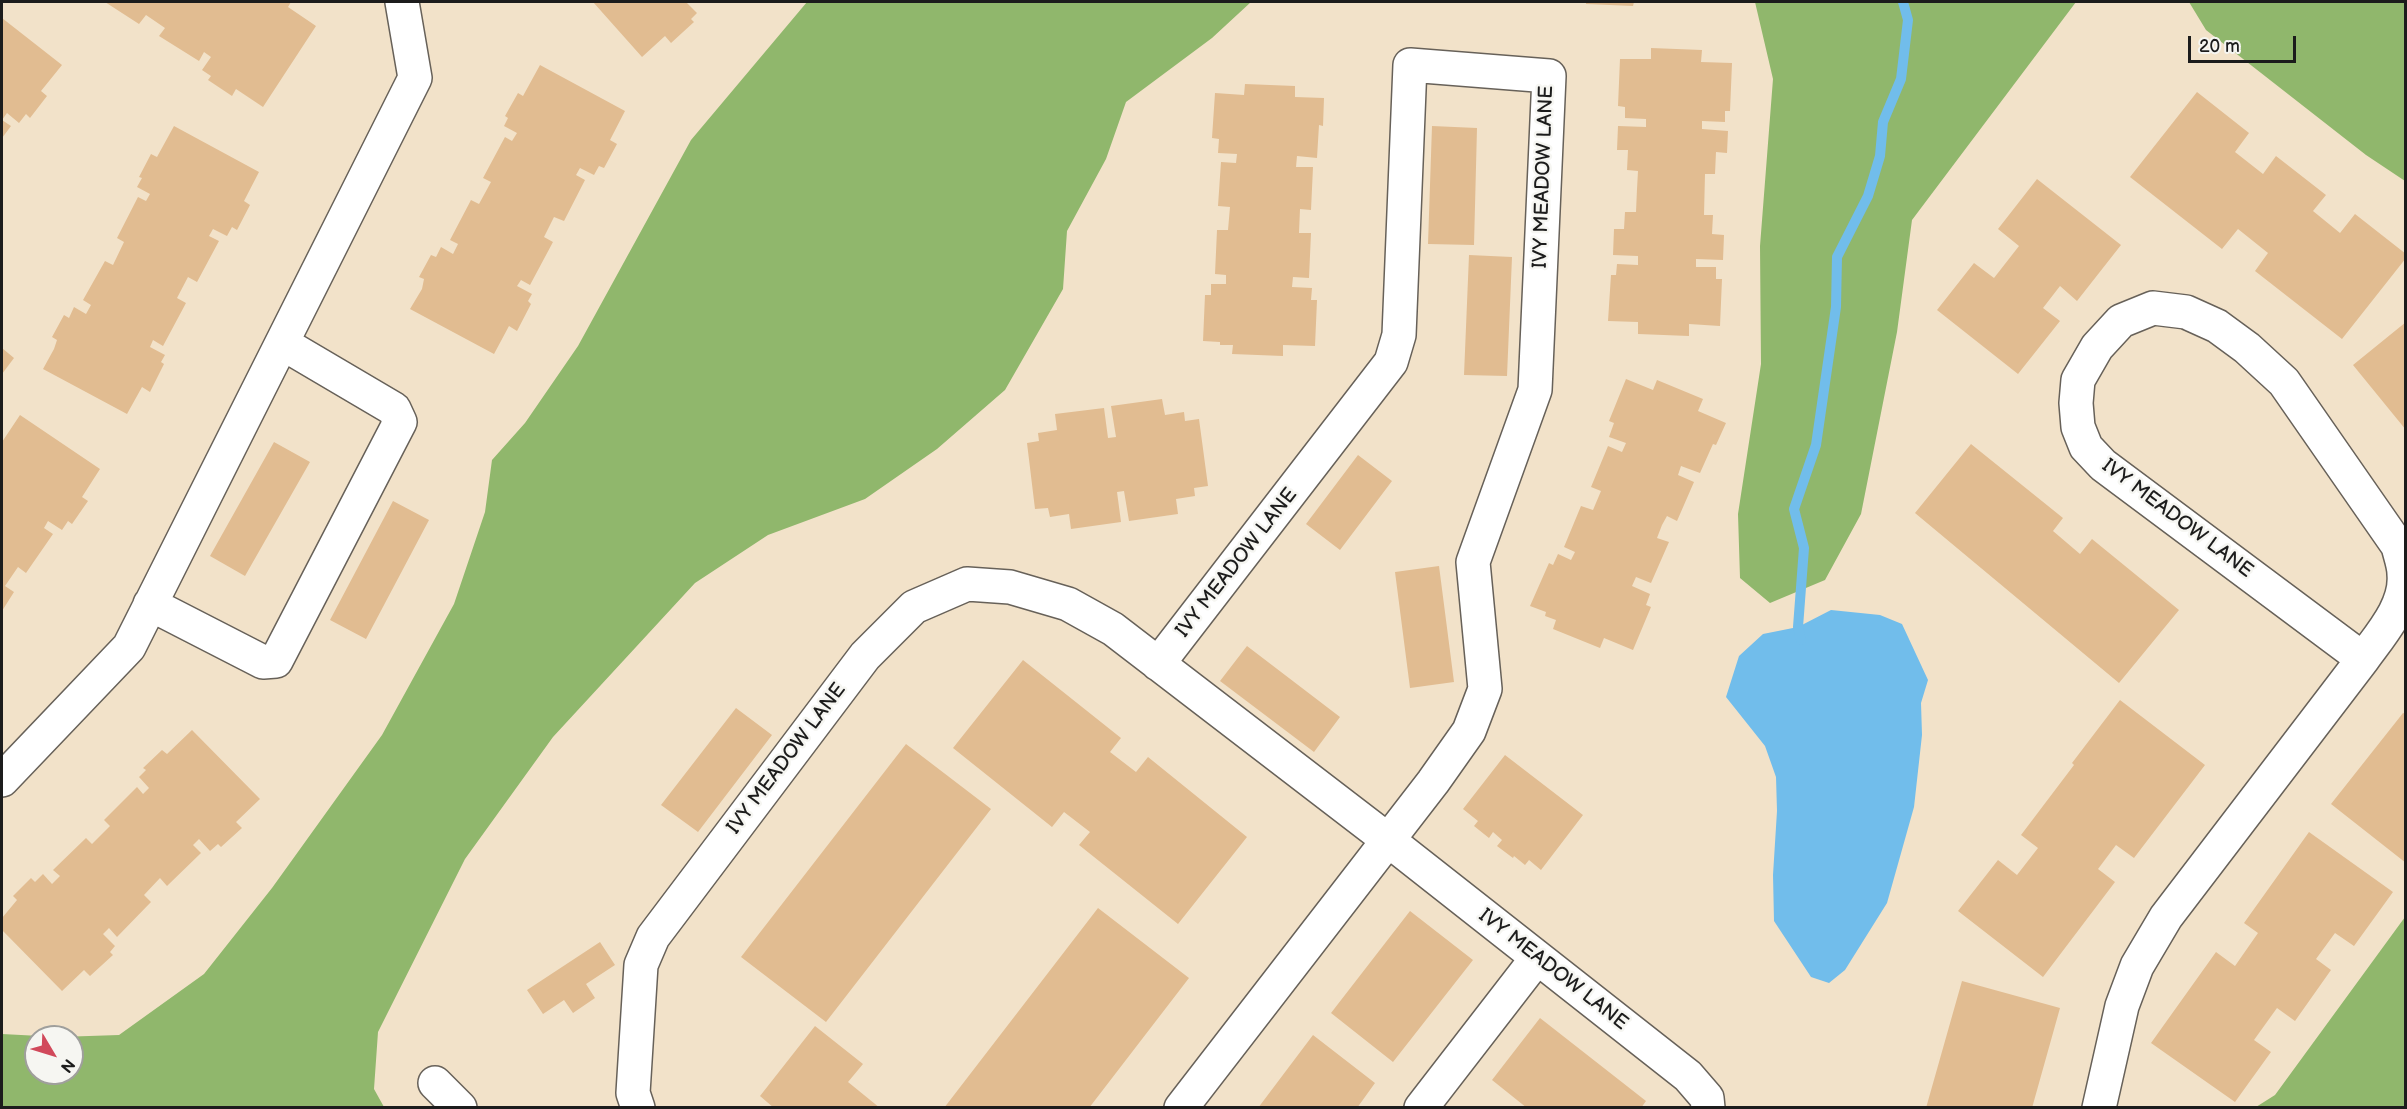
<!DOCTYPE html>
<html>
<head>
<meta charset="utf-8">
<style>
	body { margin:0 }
	#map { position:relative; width:2407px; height:1109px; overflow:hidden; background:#f2e2c9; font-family:"Balsamiq Sans",sans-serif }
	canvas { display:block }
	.frame { position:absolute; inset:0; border:3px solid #1c1c1c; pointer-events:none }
	.north { position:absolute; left:24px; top:1025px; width:60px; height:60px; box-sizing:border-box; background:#f6f6f2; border:2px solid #9f9f9c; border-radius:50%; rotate:128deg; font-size:16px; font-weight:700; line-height:24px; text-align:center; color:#1c1c1c }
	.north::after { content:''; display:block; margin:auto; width:21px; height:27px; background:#d1495b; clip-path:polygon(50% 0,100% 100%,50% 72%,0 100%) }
	.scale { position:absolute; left:2188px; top:36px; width:108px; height:27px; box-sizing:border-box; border:3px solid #1c1c1c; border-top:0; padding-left:8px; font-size:18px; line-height:21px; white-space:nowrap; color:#1c1c1c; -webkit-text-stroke:4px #f6f6f2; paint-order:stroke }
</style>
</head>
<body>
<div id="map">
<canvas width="2407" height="1109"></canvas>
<div class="frame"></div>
<div class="north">N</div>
<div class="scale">20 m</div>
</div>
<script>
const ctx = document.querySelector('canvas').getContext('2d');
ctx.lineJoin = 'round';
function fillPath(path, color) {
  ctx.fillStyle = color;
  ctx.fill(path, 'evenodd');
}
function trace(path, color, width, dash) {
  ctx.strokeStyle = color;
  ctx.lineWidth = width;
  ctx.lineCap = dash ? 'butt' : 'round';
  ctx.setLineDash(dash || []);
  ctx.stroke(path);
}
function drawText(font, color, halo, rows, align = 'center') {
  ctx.font = font + ' "Balsamiq Sans",sans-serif';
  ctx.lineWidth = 5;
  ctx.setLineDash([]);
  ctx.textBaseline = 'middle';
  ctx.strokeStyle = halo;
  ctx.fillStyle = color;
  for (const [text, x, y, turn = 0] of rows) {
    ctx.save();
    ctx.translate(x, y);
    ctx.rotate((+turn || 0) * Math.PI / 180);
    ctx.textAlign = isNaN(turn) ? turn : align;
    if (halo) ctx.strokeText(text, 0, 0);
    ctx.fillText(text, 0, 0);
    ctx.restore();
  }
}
const forest = new Path2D(`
	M807,2h444l-39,36 -86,64 -20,57 -39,72 -4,58 -58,101 -68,59 -72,50 -97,36 -73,48 -142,154 -88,122 -87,173 -4,57 10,18h-382v-73l57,3 60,-2 85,-61 68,-86 110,-153 72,-131 31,-92 7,-52 33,-37 53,-77 113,-206zM36,1037h36v36h-36z
	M1755,2h321l-164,218 -15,112 -36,182 -36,66 -55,23 -30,-25 -2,-64 23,-150 -1,-118 13,-167z
	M2189,2h216v179l-39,-26 -160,-125z
	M2405,917v190h-149l19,-12z`);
const water = new Path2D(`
	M1831,610l49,5 22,9 26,56 -7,23 1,32 -8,72 -27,96 -42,67 -16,13 -18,-6 -37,-56 -1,-46 4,-64 -1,-34 -11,-31 -39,-49 13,-41 24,-22 35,-7z`);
const stream = new Path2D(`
	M1801,640l-3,-13 6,-79 -10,-39 22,-64 20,-138 1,-50 31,-61 12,-40 3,-34 18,-43 7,-59 -5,-18`);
const building = new Path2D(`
	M105,2h186l-3,5 28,19 -53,81 -27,-18 -4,7 -24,-16 3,-4 -9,-6 9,-13 -7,-5 -5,9 -40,-25 6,-8 -19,-13 -7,9z
	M593,2h93l11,11 -6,6 3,3 -23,21 -6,-7 -23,21z
	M1586,2h48l-1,4 -47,-2z
	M2,18l60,47 -21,26 6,5 -17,22 -4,-4 -7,9 -12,-10 -5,7 9,6 -9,12z
	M1651,48l51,2 -1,12 31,1 -2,48h-5v11l-23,-1v8l26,2 -1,22 -11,-1 -1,22h-10l-1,41h9l-1,19 12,1 -1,25 -27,-1v8h20v12h6l-2,47 -31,-2v12l-51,-2v-12l-30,-1 3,-46h5l1,-11 21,1v-9l-25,-1 1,-26h10l1,-17h11l1,-23 1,-18 -11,-1 1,-20h-11l1,-24 28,1v-8l-21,-1v-11l-7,-1 2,-47h31z
	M540,65l85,46 -15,29 7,4 -13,24 -5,-2 -5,9 -14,-7 -4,7 9,5 -21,41 -10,-4 -10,20 9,5 -23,43 -9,-5 -4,6 15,8 -4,7 3,3 -14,27 -8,-5 -15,28 -84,-45 12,-20 2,-10 -5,-2 12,-22 5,2 5,-10 12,7 5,-10 -8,-4 21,-40 8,4 12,-22 -8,-4 22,-41 7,4 5,-8 -13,-7 4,-8 -3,-2 13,-23 5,3z
	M1245,84l50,2v11l29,1 -1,28 -4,-1 -2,33 -20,-2 -1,11h17l-2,43 -11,-1 -1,24h12l-2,45 -16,-1 -1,10 20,1 -1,12h6l-2,46 -32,-1v11l-51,-2 1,-9h-13v-3l-17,-1 2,-46h6v-11h15v-9l-11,-1 2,-44h11l2,-23 -12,-1 3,-44 15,1 1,-9 -19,-1 1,-14 -7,-1 3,-45 29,2z
	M2197,92l52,41 -14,19 28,22 13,-18 50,39 -13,16 27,22 15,-19 51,40v4l-64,81 -87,-68 13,-18 -30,-24 -16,20 -92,-72z
	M174,126l85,46 -15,29 6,4 -13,25 -5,-3 -5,9 -14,-7 -4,7 10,5 -22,41 -9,-5 -11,21 9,5 -23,43 -10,-6 -3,7 15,8 -4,7 3,2 -14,28 -8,-5 -15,27 -84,-45 11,-20 3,-9 -5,-3 12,-22 5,3 5,-11 12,7 5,-9 -8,-5 22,-39 8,4 11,-23 -7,-4 21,-41 8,4 4,-7 -13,-7 5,-9 -3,-1 12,-23 6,3z
	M1432,126l45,2 -3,117 -46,-1z
	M2037,179l84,66 -44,56 -17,-15 -17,22 17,13 -42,53 -81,-64 37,-47 20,15 25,-32 -21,-17z
	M1469,255l43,2 -5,119 -43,-1z
	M2406,322v108l-53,-65z
	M2,348l12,10 -12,16z
	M1626,379l27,11 4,-10 46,19 -5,12 28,12 -10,22 -3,-1 -13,29 -19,-7 -3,9 16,7 -17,39 -10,-5 -5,9 -5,13 12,4 -18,41 -15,-6 -4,9 18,8 -4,11 5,2 -18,43 -29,-12 -4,10 -47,-19 3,-9 -11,-4 1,-4 -16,-6 19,-43 4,2 5,-11 13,6 4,-8 -11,-5 17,-41 12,4 8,-19 -10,-4 17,-41 14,6 4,-9 -17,-6 5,-14 -5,-2z
	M1162,399l3,16 19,-3 1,9 14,-2 9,67 -14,2 1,8 -19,3 2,15 -49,7 -5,-30 -7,1 4,30 -50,7 -2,-15 -19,3 -2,-9 -13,1 -8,-66 12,-2 -1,-8 19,-3 -2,-16 49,-6 4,30 8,-1 -5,-31z
	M20,415l80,54 -18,28 6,4 -16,23 -4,-3 -6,9 -14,-9 -4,7 9,6 -27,39 -8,-6 -13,19 9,6 -12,19v-169z
	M274,442l36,20 -65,114 -35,-20z
	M1971,444l92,74 -10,13 27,23 12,-15 87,71 -60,73 -204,-170z
	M1358,455l34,26 -52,69 -34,-26z
	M393,501l36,19 -63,119 -36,-19z
	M1439,566l15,116 -44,6 -15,-116z
	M1247,646l93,71 -26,35 -94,-71z
	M1023,660l98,78 -11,14 26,20 12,-15 99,80 -69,87 -99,-79 11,-13 -26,-20 -12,15 -99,-79z
	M2120,700l85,65 -71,93 -18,-13 -18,24 17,13 -72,95 -85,-66 40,-51 19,15 21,-27 -17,-13 53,-70 -2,-2z
	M736,708l36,27 -74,97 -37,-27z
	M2403,713l3,1v149l-75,-59z
	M192,730l68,69 -24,23 6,6 -21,19 -3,-3 -8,7 -11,-12 -6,6 8,8 -34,33 -7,-8 -16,17 7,7 -34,35 -8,-9 -6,6 12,12 -5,6 3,3 -23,21 -6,-6 -22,21 -60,-61v-12l15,-18 -4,-4 18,-18 4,4 8,-8 9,10 8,-8 -7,-6 33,-32 6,6 18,-18 -6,-6 33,-33 6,7 6,-6 -10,-11 7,-7 -3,-2 19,-18 5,4z
	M906,744l85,65 -165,213 -85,-65z
	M1505,755l78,60 -42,55 -12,-10 -4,5 -11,-9 -1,2 -16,-12 5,-6 -9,-8 -4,6 -15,-12 4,-5 -15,-12z
	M2309,832l84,60 -39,54 -19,-13 -19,26 15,11 -36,51 -18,-13 -23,32 17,12 -36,50 -84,-59 65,-91 19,14 23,-33 -14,-10z
	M1098,908l91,70 -100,130h-145z
	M1410,911l63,49 -80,102 -62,-49z
	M600,942l15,23 -29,19 9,14 -22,15 -9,-13 -21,14 -16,-24z
	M1962,981l98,27 -28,100h-106z
	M1540,1018l106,83 -5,7h-114l-35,-28z
	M815,1026l48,38 -15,18 32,26h-106l-14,-12z
	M1313,1035l62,48 -18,25h-99z`);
const minor = new Path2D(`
	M2153,308l33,4 31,14 30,22 37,34 114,164c2,9 6,19 6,28 3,32 -24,61 -41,85l-260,-194 -17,-18 -8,-20 -2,-24 2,-23 19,-33 24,-26z
	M150,604l113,58 13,-1 124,-239 -6,-13 -112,-66
	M1158,664l233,-302 8,-27 11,-270 139,11 -14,314 -62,172 12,127 -16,42 -36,51 -252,326
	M2,780l127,-133 286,-569 -13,-76
	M435,1083l25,25
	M638,1108l-5,-15 8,-128 12,-28 212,-281 49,-49 53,-23 43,3 58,17 45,25 275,211 300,236 19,22 1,10
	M1421,1108l116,-150
	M2099,1108l23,-102 15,-40 29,-49 197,-258`);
const streetNames = [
	["IVY MEADOW LANE",1544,177,-88],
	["IVY MEADOW LANE",2177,519,37],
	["IVY MEADOW LANE",1237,563,-52],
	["IVY MEADOW LANE",787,759,-53],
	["IVY MEADOW LANE",1553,970,38]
];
fillPath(forest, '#90b76c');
fillPath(water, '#71bdeb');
trace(stream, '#71bdeb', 10);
fillPath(building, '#e1bc91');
trace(minor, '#676159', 36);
trace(minor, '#fff', 33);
drawText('20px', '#1c1c1c', '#f6f6f2', streetNames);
</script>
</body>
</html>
